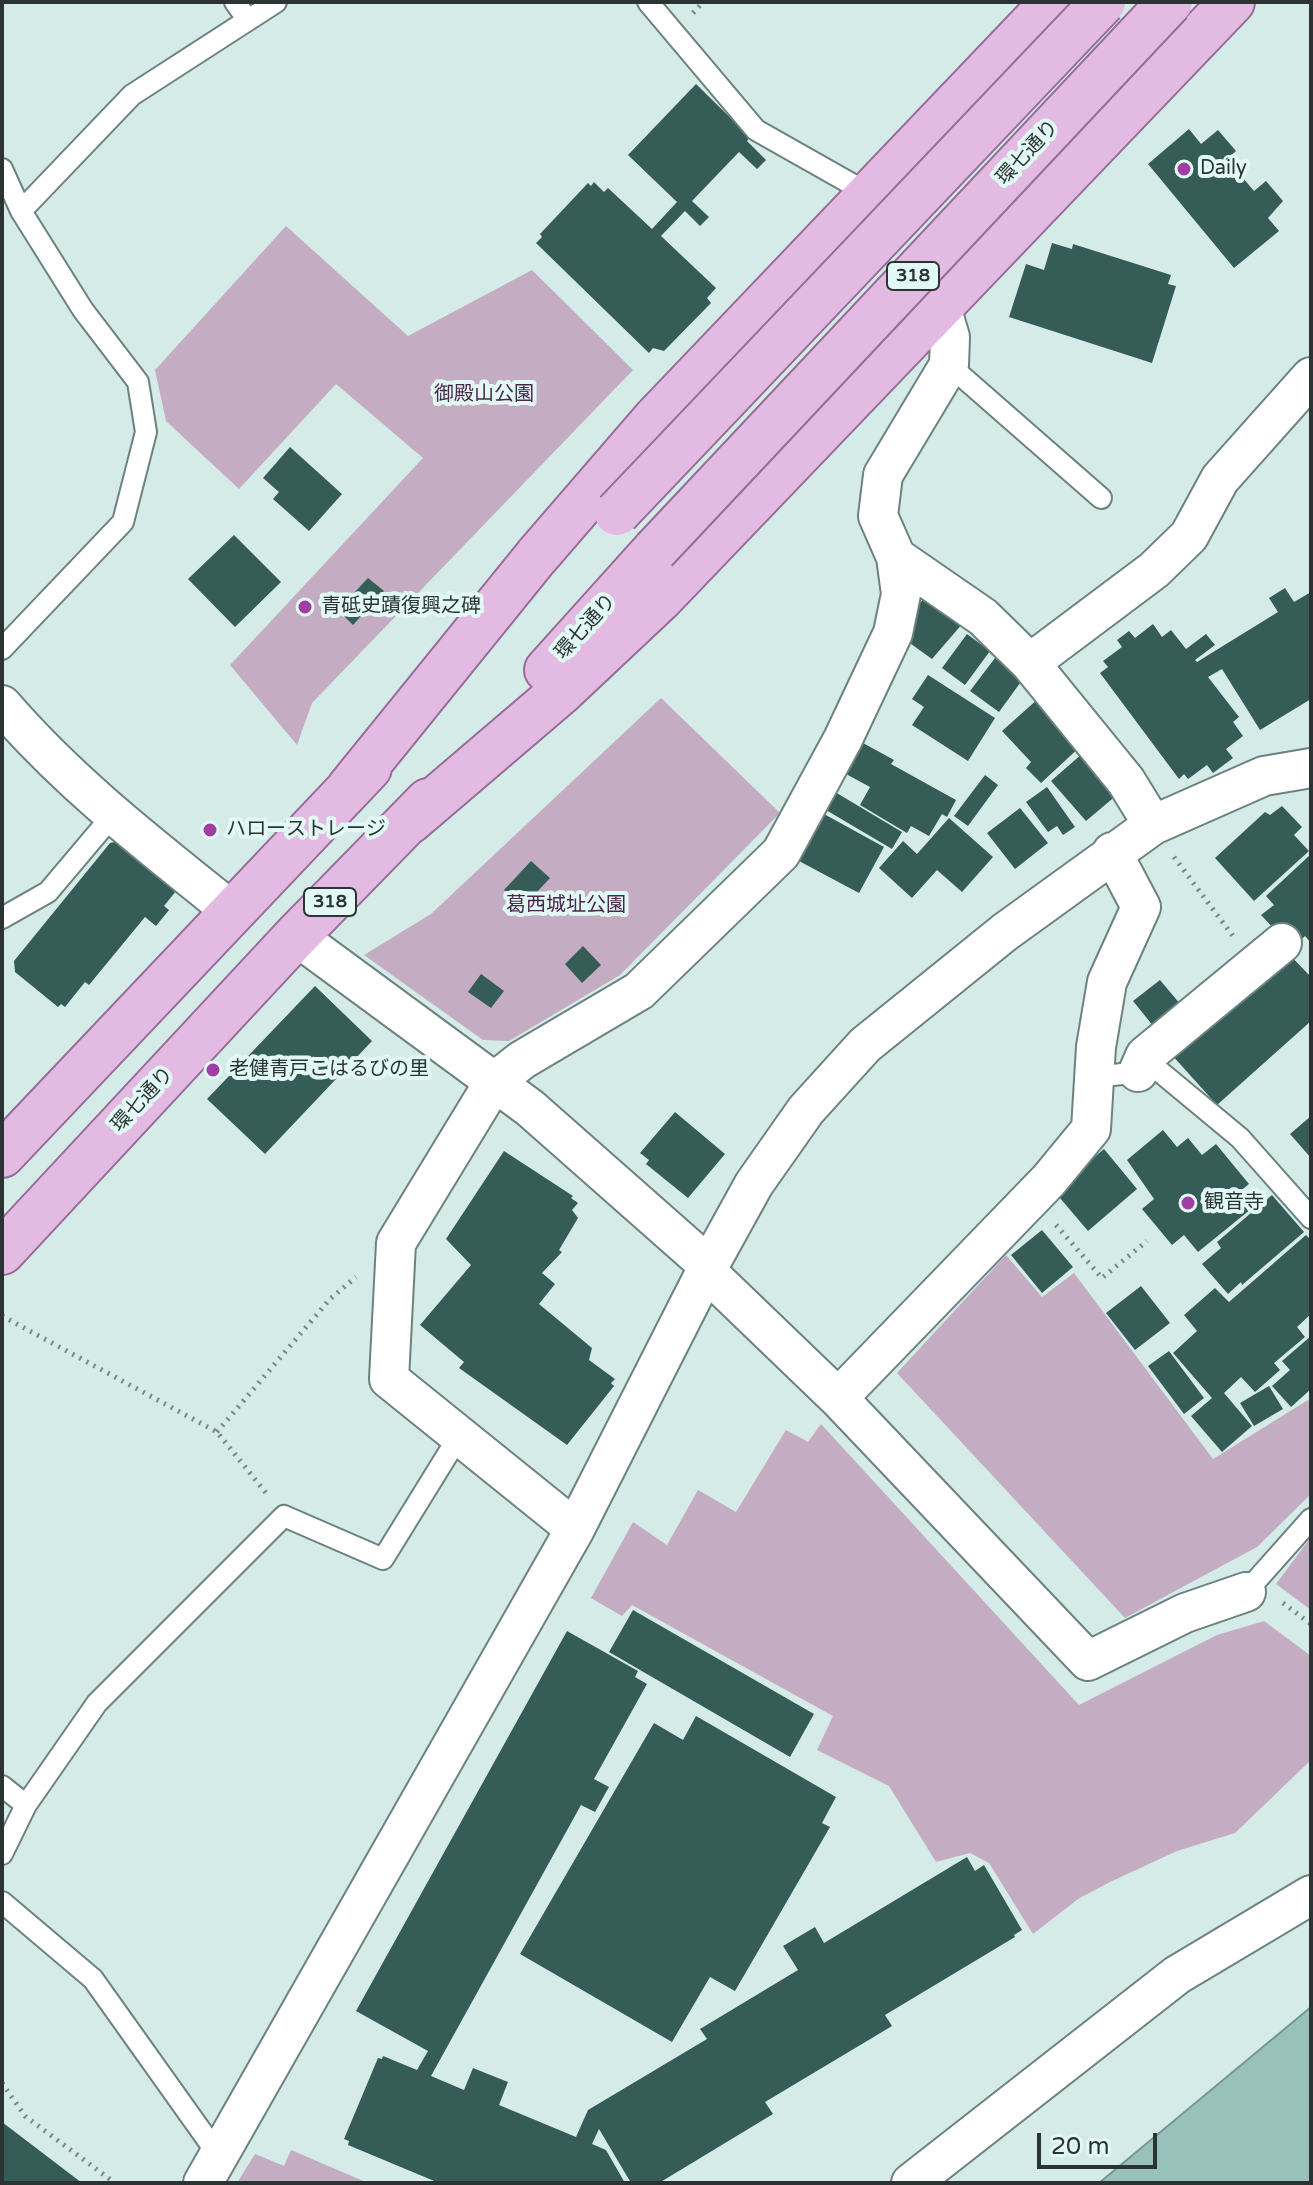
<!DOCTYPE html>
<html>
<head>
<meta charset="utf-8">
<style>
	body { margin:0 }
	#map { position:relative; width:1313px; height:2185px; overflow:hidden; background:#d4ebe7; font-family:"Varela Round",sans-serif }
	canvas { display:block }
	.frame { position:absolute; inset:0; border:4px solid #2b3433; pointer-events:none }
	.scale { position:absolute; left:1037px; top:2133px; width:120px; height:36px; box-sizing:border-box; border:4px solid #2b3433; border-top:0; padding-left:10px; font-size:24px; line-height:28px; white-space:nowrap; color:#2b3433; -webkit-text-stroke:6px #e1f8f4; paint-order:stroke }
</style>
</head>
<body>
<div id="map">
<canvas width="1313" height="2185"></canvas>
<div class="frame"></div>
<div class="scale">20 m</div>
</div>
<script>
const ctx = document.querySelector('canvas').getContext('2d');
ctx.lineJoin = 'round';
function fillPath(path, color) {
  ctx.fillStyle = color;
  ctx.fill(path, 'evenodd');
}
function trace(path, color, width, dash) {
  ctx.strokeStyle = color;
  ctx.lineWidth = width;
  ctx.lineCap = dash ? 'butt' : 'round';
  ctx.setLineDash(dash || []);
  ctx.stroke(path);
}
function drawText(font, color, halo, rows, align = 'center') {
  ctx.font = font + ' "Varela Round","Noto Sans JP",sans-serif';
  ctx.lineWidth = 8;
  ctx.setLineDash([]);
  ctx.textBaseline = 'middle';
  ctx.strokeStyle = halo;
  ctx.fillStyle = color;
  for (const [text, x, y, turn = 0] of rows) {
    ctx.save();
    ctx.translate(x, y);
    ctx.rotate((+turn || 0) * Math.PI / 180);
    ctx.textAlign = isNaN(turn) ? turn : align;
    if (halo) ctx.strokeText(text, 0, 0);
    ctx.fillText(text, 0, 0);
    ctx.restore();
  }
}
const green = new Path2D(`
	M286,226l122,110 124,-66 101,100 -321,333 -15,42 -67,-80 193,-207 -87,-74 -97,105 -73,-68 -11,-51z
	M661,698l119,115 -160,162 -111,66 -26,-1 -119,-85 67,-41z
	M1006,1255l36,42 32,-24 139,186 95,-59 3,4v90l-54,53 -132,71 -228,-245z
	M821,1424l258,281 138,-70 47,-14 47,35v104l-76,73 -58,18 -67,31 -32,17 -45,35 -44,-71 -19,-10 -34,9 -47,-76 -72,-36 16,-34 -201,-111 -10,11 -31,-18 42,-76 34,23 31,-55 38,22 50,-82 22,12z
	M1311,1537v73l-35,-26z
	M291,2150l77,33h-131l18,-29 29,12z`);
const water = new Path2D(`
	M1311,2007v176h-212z`);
const building = new Path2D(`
	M696,84l54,53 -3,4 19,19 -9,9 -18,-17 -47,49 17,16 -9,9 -15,-15 -24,25 55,52 -9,10 4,5 -47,48 -11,-3 -4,5 -113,-110 6,-6 -2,-3 48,-51 3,3 3,-4 10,10 4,-4 44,41 25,-27 -49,-47z
	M1189,129l12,15 17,-14 18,21 -9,8 27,32 12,-10 17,20 -15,17 11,13 -45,37 -86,-104z
	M1052,243l20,6 1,-5 98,31 -3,9 8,2 -24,77 -143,-46 17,-53 18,6z
	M290,447l52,47 -33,37 -36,-32 6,-7 -16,-14z
	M234,535l47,47 -46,45 -47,-48z
	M368,578l16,13 -31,34 -15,-15z
	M1285,588l9,14 17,-10v107l-51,31 -38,-61 -14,8 31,40 -6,5 10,14 -17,13 7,9 -20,15 -6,-8 -19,14 -4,-5 -5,5 -79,-106 8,-6 -5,-6 19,-14 -5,-7 12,-9 6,7 18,-14 9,13 9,-7 15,19 20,-15 9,11 -20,15 2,2 81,-50 -9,-14z
	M927,595l36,28 -31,36 -25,-18 7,-31z
	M967,634l23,17 -25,34 -23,-17z
	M995,658l28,21 -24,33 -29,-21z
	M928,675l67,43 -27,43 -56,-36 12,-18 -12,-8z
	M1039,698l43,47 -41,38 -15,-15 5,-6 -29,-31z
	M863,743l31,17 -3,4 65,36 -9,17 -5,-3 -13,22 -18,-10 -4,7 -47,-28 10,-18 -24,-13z
	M1083,753l35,41 -32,27 -35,-40z
	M985,775l13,10 -30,41 -14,-10z
	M1047,787l28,40 -12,8 -6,-9 -9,6 -22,-30z
	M835,792l67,40 -10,17 -66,-39z
	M1282,806l20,21 -8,8 15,16 -55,50 -39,-43 50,-46 5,3z
	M1020,808l28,35 -33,26 -28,-36z
	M824,814l60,33 -25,46 -60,-32z
	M949,818l44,39 -31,35 -25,-22 -25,28 -33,-30 24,-27 14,13z
	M123,840l57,46 -16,20 5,4 -13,16 -11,-9 -56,68 -4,-3 -20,25 -4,-3 -3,3 -43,-35 -1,-11 96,-118z
	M1311,854v89l-6,-7 -13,12 -31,-33 13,-10 -8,-9z
	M531,861l19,17 -27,29 -19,-17z
	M583,946l18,19 -19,18 -17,-19z
	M1285,950l26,27v44l-94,84 -46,-51z
	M481,974l23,17 -13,17 -23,-16z
	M1160,980l21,25 -27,22 -21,-26z
	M315,986l57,55 -107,113 -58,-55z
	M675,1112l50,42 -37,44 -42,-34 3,-4 -9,-7z
	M1311,1116v42l-21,-24z
	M1163,1130l14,17 11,-9 14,17 14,-11 33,40 -11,9 13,16 -53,43 -14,-17 -12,10 -30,-36 12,-10 -27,-39z
	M1104,1149l33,40 -49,42 -34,-40z
	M504,1151l69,45 -2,2 7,5 -6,7 6,8 -19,32 3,2 -20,21 13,11 -16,20 53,44 -3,12 26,19 -4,4 3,3 -47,59 -108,-77 5,-6 -44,-37 51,-60 -25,-26z
	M1272,1195l32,37 -62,53 -1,-3 -13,12 -26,-30 19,-16 -4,-6z
	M1042,1230l31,37 -31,26 -31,-38z
	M1306,1235l5,5v74l-14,13 8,10 -31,26 6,7 -25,22 -14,-15 -17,16 28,33 -30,26 -31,-36 21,-18 -39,-45 24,-22 -13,-16 31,-27 14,14z
	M1141,1286l29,37 -35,27 -29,-37z
	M1311,1336v53l-20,18 -19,-21 18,-16 -8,-9z
	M1169,1351l35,47 -20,16 -36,-48z
	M1269,1386l14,23 -29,17 -14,-23z
	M633,1610l181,104 -24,43 -181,-105z
	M567,1631l71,40 -3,6 12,7 -53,95 15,8 -14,25 -14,-7 -150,271 33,14 9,-22 35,14 -9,23 77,32 12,-27 119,-71 -7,-10 98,-59 -15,-24 32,-19 9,16 143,-86 8,14 9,-6 38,65 -8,5 1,2 -130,78 7,11 -127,76 8,12 -114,69h-28l-32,-54 -7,15 14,6 19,33h-186l-91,-38 1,-4 -5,-2 34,-81 4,1 1,-3 34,14 11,-19 -72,-40z
	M696,1716l140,81 -14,26 8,4 -95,164 -25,-14 -38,65 -152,-88 134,-231 29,17z
	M2,2122l80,61h-80z`);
const path = new Path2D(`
	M693,13l10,-11
	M1174,857l59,79
	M1056,1225l46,53 45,-37
	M2,1316l215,116 49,61
	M217,1432l113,-133 26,-22
	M1283,1603l28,21
	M2,2083l23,33 90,67`);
const lane = new Path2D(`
	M235,2l12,17
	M648,2l108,128 115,65
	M2,169l19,42 62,99 55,72 8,50 -23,90 -121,127
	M21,211l111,-116 144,-93
	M949,365l152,133
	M2,918l46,-26 65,-77
	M1095,1077l63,-7 82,68 71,80
	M1246,1592l65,-73
	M2,1786l24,19 -24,49
	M26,1805l71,-102 187,-187 99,43 76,-123
	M2,1902l91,77 126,177`);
const street = new Path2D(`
	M896,557l87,60 47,46 96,118 27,44
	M1030,663l124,-93 35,-34 31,-57 91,-102
	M2,705c68,79 150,142 231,207
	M296,936l234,172 179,158
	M1138,1072l7,-16 137,-113
	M706,1271l132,127 250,263 97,-48 61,-21
	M838,1398l211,-218 42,-51 5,-82 11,-65 34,-75 -29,-55
	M575,1529l131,-258 48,-87 52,-74 59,-65 140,-113 148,-107 111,-49 47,-8
	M203,2183l372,-654 -186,-150 7,-136 98,-161 28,-22 117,-69 142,-138 62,-114 50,-106 8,-39 -5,-37 -18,-41 5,-41 66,-110 1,-28 -9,-30
	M911,2183l266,-208 134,-80`);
const primary = new Path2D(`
	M547,670l108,-120
	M349,788l187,-231 120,-139 397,-416
	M410,821l151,-129 100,-94 571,-596
	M2,1155l367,-387
	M2,1252l294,-316 132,-135`);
const primaryBridge = new Path2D(`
	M617,513l486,-511
	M655,550l515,-548`);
const markers = [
	[1184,169,8,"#a03ea4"],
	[305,607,8,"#a03ea4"],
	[210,830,8,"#a03ea4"],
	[213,1070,8,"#a03ea4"],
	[1188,1203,8,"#a03ea4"]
];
const shields = [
	[913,276,52],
	[330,902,52]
];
const shieldNames = [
	["318",913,276],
	["318",330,902]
];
const streetNames = [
	["環七通り",1028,153,-47],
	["環七通り",586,627,-48],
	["環七通り",143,1100,-47]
];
const poiNames = [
	["Daily",1200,169],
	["青砥史蹟復興之碑",321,607],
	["ハローストレージ",226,830],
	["老健青戸こはるびの里",229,1070],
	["観音寺",1204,1203]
];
const parkNames = [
	["御殿山公園",484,395],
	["葛西城址公園",566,906]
];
fillPath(green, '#c4acc3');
fillPath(water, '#97c1ba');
trace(water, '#779792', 2);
fillPath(building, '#365c57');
trace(lane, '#6d827e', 24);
trace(street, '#6d827e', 42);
trace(primary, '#956d98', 48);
trace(path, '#788886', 5, [2, 6]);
trace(lane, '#fff', 20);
trace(street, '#fff', 38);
trace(primary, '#e2bae2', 44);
trace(primaryBridge, '#956d98', 48, []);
trace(primaryBridge, '#e2bae2', 44);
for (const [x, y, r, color] of markers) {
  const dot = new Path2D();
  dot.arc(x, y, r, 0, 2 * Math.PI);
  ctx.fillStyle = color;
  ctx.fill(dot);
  trace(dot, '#e1f8f4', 3);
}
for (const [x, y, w] of shields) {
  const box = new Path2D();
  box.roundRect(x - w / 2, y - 14, w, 28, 6);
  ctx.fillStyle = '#e1f8f4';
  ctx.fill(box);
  trace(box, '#2b3433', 2);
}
drawText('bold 18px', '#2b3433', null, shieldNames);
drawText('20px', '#2b3433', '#e1f8f4', streetNames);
drawText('20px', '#2b3433', '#e1f8f4', poiNames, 'left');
drawText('20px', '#4a274b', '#e1f8f4', parkNames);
</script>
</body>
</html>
